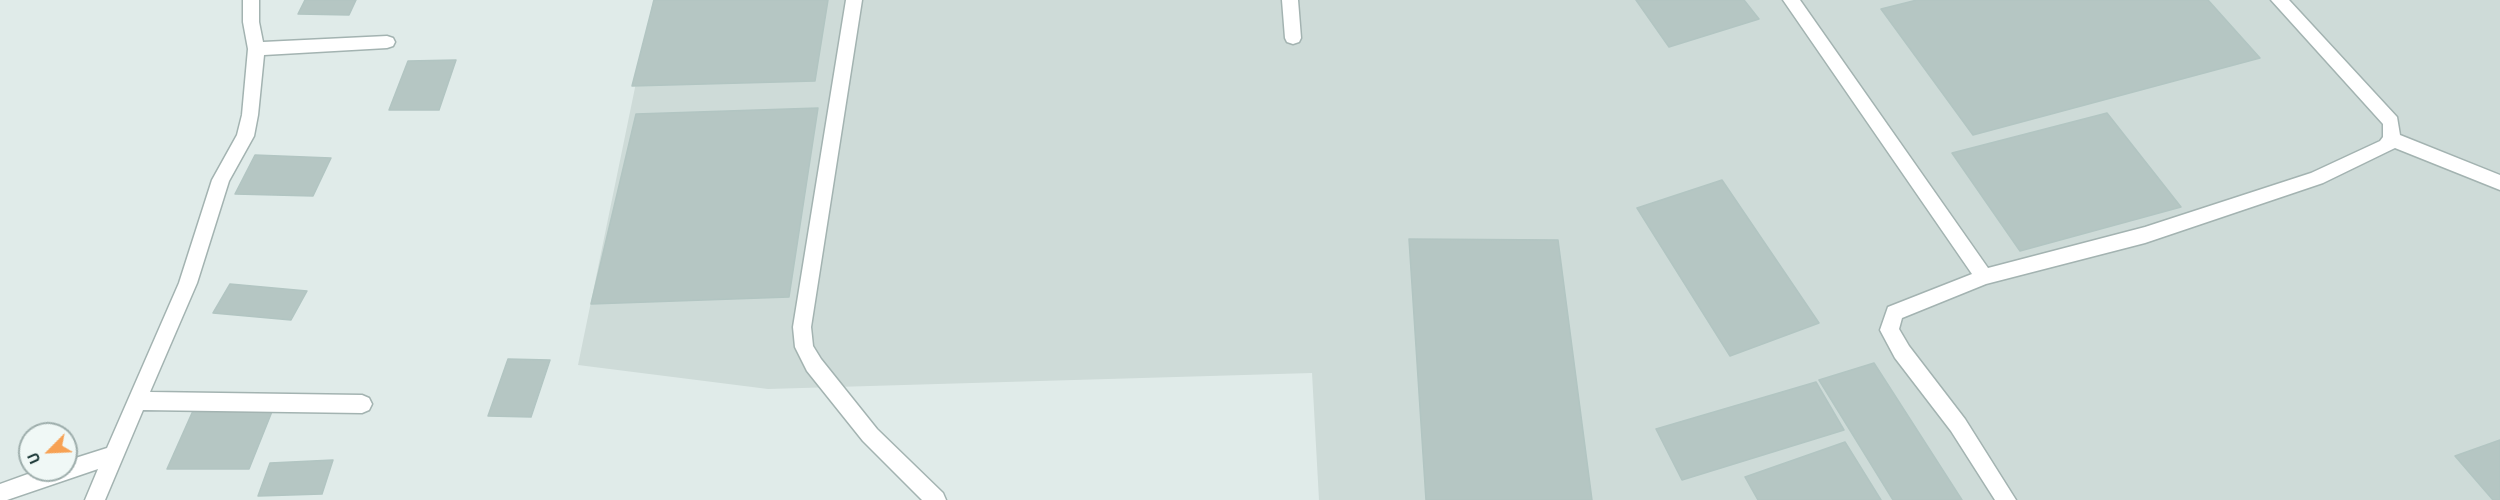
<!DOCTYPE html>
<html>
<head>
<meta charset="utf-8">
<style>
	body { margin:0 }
	#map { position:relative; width:2500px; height:500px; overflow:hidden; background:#e0ebe9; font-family:"PT Sans",sans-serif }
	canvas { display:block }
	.north { position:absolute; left:18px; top:422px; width:60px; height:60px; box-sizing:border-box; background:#f0f8f6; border:2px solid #9dadab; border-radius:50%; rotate:246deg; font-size:16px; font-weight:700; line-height:24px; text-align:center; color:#203c3b }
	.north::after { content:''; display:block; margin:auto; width:21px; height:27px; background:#f7a153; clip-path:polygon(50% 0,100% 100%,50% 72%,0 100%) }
</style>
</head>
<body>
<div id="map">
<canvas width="2500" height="500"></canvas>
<div class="north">U</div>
</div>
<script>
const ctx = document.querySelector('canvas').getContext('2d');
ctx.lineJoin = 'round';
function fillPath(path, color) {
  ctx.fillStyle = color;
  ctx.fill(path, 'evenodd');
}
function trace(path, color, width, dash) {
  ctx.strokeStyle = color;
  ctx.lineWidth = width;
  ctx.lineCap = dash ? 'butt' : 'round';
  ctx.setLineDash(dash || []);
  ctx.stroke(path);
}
const built = new Path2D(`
	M653,0h1847v500h-1181l-7,-127 -544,16 -190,-24z`);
const building = new Path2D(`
	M305,0h51l-7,15 -51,-1z
	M654,0h174l-13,81 -183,5z
	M1636,0h108l15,19 -90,28z
	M1917,0h291l52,58 -287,77 -92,-126z
	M456,60l-17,50h-50l19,-49z
	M818,108l-29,189 -198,7 45,-190z
	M2107,113l74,94 -161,44 -68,-98z
	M255,155l76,3 -18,38 -78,-2z
	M1722,180l97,143 -89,33 -93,-148z
	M1409,239l149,1 34,260h-166z
	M230,284l77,7 -16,29 -78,-7z
	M508,359l42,1 -19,57 -43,-1z
	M1874,363l88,137h-69l-74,-120z
	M1816,382l28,48 -162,50 -26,-51z
	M196,404h79l-26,65h-82z
	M2500,440v60h-7l-38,-44z
	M1845,442l36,58h-123l-13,-23z
	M333,460l-11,34 -64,2 12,-33z`);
const lane = new Path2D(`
	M846,0h16l-51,327 2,19 8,13 56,70 66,64 3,7h-24l-59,-59 -56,-70 -12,-24 -2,-20z
	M1282,0h16l3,38 -2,4 -6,2 -6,-2 -2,-4z
	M1783,0h17l188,268 157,-41 166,-54 69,-32 3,-4v-13l-112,-124h18l108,117 3,18 100,40v15l-105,-42 -72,35 -178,60 -159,41 -84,34 -3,11 10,17 56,73 51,81h-21l-44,-69 -56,-73 -15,-28 8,-23 84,-33z`);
const street = new Path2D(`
	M243,0h16v22l4,20 124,-6 6,2 2,4 -2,4 -6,2 -123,7 -6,60 -4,21 -25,45 -32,102 -47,109 212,3 7,3 3,6 -3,6 -7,3 -219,-3 -38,90h-20l13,-31 -91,31h-7v-16l39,-14h27v-9l41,-13 72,-165 33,-103 25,-45 5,-20 6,-66 -5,-27z`);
fillPath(built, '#cedbd8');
fillPath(building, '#b5c6c3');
trace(building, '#b2c5c2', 1.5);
trace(lane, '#a3b3b1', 3);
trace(street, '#a3b3b1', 3);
fillPath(lane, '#fff');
fillPath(street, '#fff');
</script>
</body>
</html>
